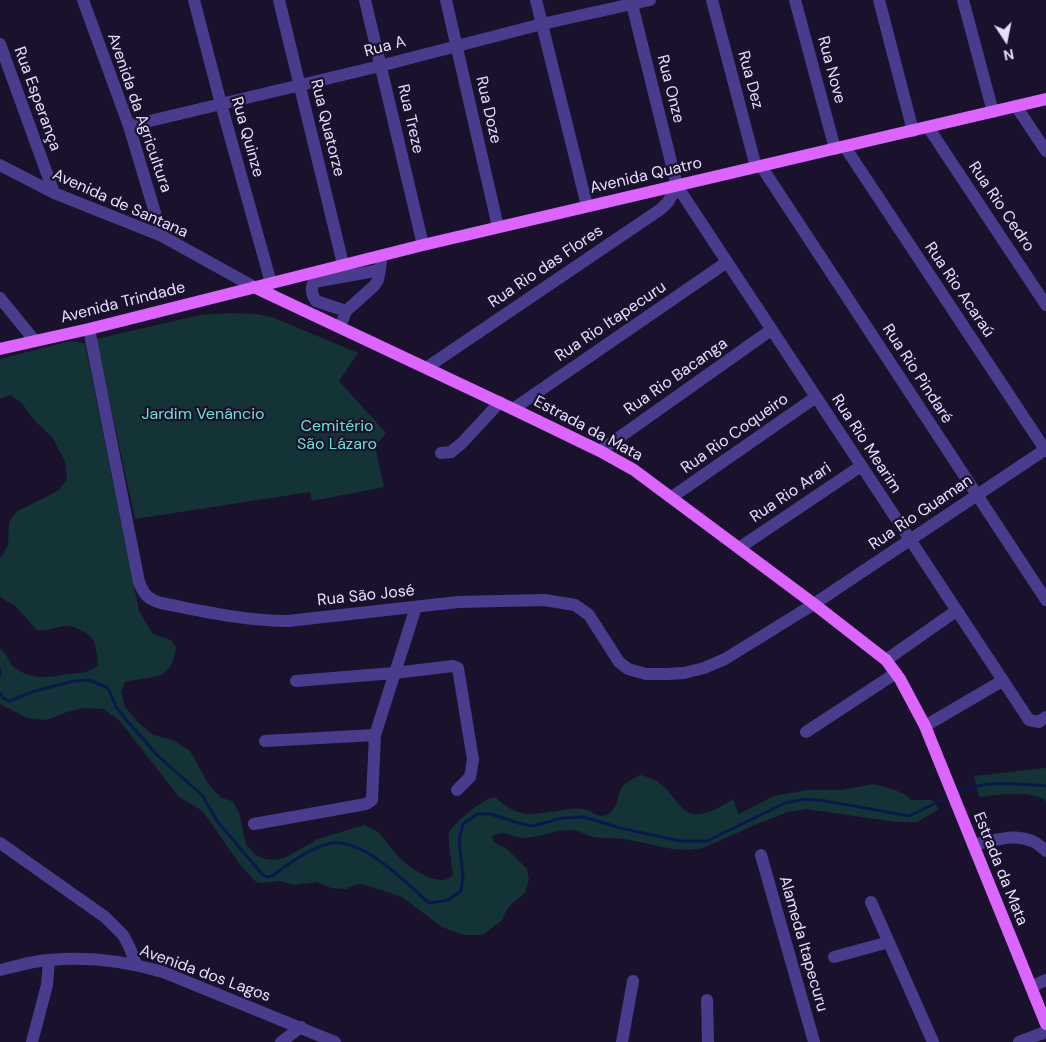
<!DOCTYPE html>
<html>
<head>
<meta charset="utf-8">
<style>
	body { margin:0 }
	#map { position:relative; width:1046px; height:1042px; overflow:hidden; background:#1a112c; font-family:"DM Sans",sans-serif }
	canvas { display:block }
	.north { position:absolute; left:981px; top:15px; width:50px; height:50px; -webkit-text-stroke:4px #1a112c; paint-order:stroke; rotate:169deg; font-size:14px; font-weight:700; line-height:20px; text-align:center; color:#e6ddff }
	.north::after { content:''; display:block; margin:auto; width:18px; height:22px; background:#e6ddff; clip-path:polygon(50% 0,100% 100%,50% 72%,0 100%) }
</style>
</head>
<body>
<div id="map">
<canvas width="1046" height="1042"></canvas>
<div class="north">N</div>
</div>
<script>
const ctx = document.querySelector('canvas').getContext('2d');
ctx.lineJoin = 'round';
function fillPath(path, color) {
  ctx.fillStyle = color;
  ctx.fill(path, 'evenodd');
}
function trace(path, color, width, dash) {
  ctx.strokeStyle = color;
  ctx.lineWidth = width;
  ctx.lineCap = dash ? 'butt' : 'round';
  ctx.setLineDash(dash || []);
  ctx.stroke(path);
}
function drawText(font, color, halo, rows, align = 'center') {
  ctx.font = font + ' "DM Sans",sans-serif';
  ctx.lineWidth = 4.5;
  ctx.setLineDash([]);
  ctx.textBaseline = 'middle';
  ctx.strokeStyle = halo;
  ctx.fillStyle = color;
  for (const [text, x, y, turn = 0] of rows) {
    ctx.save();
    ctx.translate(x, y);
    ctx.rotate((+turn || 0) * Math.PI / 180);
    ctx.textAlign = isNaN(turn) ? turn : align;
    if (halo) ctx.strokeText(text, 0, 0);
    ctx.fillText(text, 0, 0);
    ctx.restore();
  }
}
const green = new Path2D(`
	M230,313l25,1 17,3 86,36 -19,28 47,52 -11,13 9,41 -72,14 -2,-9 -175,27 -39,-180 104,-24z
	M70,341l9,1 6,2 54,267 14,23 18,6 5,7c-5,36 -23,28 -51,35l-4,9 4,16 15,17 13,11 20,5 17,11 19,34 12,13 11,3 7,11 7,33 10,10 10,4 10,1 10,-3 32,-18 46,-14c5,2 10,4 14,7 8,7 13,17 21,25 9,10 42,33 54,18l-4,-31v-12c9,-12 32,-32 46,-35 26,24 37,17 68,13 6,-1 14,-2 20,-1 9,1 16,11 25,5 9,-6 9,-13 12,-23 4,-9 13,-12 21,-16 8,2 15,5 21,10 16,13 20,37 47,27 8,-3 16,-8 24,-13l6,15 35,-18 33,-6h35l31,-6 19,5 12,5 7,6h21l7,9 -22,13h-21l-90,-13 -18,3 -31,12 -54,24c-30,6 -51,-5 -80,-9 -10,-2 -21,0 -30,-2 -8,-2 -14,-7 -22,-7 -16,0 -31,7 -46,8 -12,0 -22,-10 -33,-1l3,6 12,6 20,20 2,11 -4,13 -10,8 -8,8 -5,11 -19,15h-19l-22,-8 -40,-30 -39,-13h-6l-11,5 -15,-1 -14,-6 -23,3 -14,-4 -17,2 -7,-1 -15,-16 -34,-49 -6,-7 -22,-13 -60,-77 -16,-11 -19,-1 -17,4 -20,8 -20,-2 -27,-14v-55c8,4 7,12 14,18 17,14 36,10 55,7 12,-1 21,-1 29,-9 -1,-8 -1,-20 -6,-27 -5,-6 -21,-14 -28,-12 -12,2 -13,5 -27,4l-22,-24 -15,-9v-40l2,-1 6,-11 1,-23 7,-10 42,-21 9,-12 -2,-18 -13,-24 -18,-17 -13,-18 -11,-7 -10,4v-40z
	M1046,768v33c-17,-12 -47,-6 -67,-4l-5,-21z`);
const stream = new Path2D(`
	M0,669v6
	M0,693l3,5 6,3 26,-10 39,-10 15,-1 19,8 8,19 13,16 29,33 44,39 15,26 45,53 5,3 5,-1c15,-11 42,-31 61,-33 32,-3 73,40 96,60l19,-3 13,-9 2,-15 -4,-35 4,-17 14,-10h14l27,9 15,3 29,-8 22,-1 36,11 60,13h27l78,-38 21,-4 20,2 83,15 41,-20
	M956,793c28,-14 60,-9 90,-7`);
const minor = new Path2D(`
	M83,0l46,126 33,110
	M194,0l27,104 50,179
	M279,0l64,264
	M365,0l58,245
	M446,0l52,227
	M536,0l51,206
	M631,0l46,186 352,534 10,2 7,-5
	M712,0l44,167
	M795,0l40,149
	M879,0l34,131
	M963,0l30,112
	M0,44l54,149
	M1016,106l30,45
	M129,126l251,-60 162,-42 108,-24
	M928,127l118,178
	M845,147l201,304
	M0,165l54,28 108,43 92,51
	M761,166l285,434
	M0,298l35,43
	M346,311l-30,-10c-4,-5 -6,-14 -2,-19l66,-12
	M340,327l6,-16 28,-25 4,-6 3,-18
	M89,329l50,253c5,13 9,17 22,21 42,8 84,18 127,18l170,-19 86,-2 31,5 14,10 30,47 9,7 18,5h21l17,-1 20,-5 21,-9 89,-55 232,-155
	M426,368l235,-159 7,-7 9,-16
	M513,409l214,-147
	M600,451l171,-121
	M441,453l10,-1 11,-9 38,-41
	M672,497l144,-100
	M739,548l122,-82
	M886,660l70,-49
	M296,681l98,-8 59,-7 5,2 15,92 -3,17 -13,13
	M925,726l77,-45
	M806,732l90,-59
	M265,741l110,-6
	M254,824l112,-20 6,-4 3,-65 41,-128
	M0,843l105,74 18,18 6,11 7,18
	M973,845c26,-6 52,-16 73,6
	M761,855l53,187
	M871,902l62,140
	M834,957l55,-15
	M0,970c16,-4 33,-9 49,-10 39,-4 77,1 114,12l172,70
	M1031,987l15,-7
	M707,1000l1,42
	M32,1042l15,-57 2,-25
	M281,1042l20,-15
	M622,1042l11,-61
	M1019,1042l27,-10`);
const major = new Path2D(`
	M254,287l259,122 87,42 34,19 180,134 72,56 14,19 25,47 121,298
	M0,349l89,-20 334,-84 623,-146`);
const streetNames = [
	["Rua A",385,47,-15],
	["Rua Nove",831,70,75],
	["Rua Dez",750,80,75],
	["Rua Onze",670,89,76],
	["Rua Esperança",37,99,70],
	["Rua Doze",488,110,77],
	["Avenida da Agricultura",139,113,71],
	["Rua Treze",410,119,77],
	["Rua Quatorze",327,128,76],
	["Rua Quinze",247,137,74],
	["Avenida Quatro",646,176,-13],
	["Avenida de Santana",120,204,24],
	["Rua Rio Cedro",1001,207,56],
	["Rua Rio das Flores",546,267,-34],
	["Rua Rio Acaraú",959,290,56],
	["Avenida Trindade",123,303,-14],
	["Rua Rio Itapecuru",611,322,-34],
	["Rua Rio Pindaré",917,374,57],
	["Rua Rio Bacanga",676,377,-35],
	["Estrada da Mata",588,429,28],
	["Rua Rio Coqueiro",735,434,-35],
	["Rua Rio Mearim",866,444,57],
	["Rua Rio Arari",791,493,-34],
	["Rua Rio Guaman",921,513,-34],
	["Rua São José",366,596,-6],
	["Estrada da Mata",1000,869,68],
	["Alameda Itapecuru",803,944,74],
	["Avenida dos Lagos",205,974,20]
];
const parkNames = [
	["Jardim Venâncio",203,415],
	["Cemitério",337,427],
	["São Lázaro",337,445]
];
fillPath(green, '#143337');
trace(stream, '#0a194c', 3);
trace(minor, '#4a3c8c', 12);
trace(major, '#dc64ff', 12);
drawText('16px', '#e6ddff', '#1a112c', streetNames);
drawText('16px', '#65e3d6', '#1a112c', parkNames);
</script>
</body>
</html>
